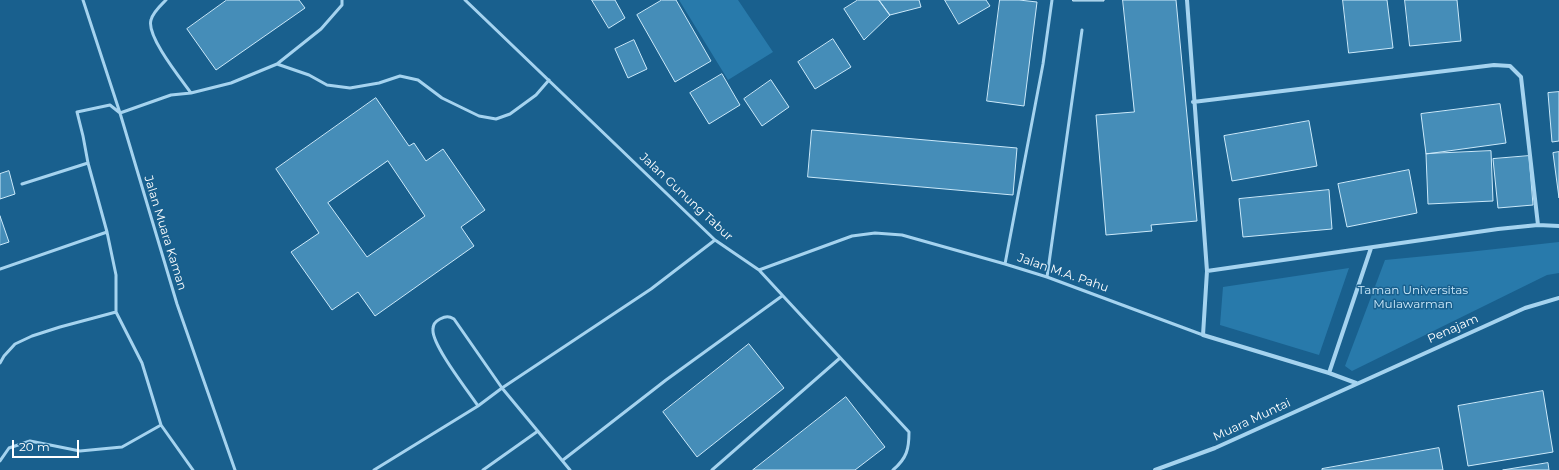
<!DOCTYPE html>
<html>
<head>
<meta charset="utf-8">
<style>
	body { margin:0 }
	#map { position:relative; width:1559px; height:470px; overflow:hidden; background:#19608e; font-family:Montserrat,sans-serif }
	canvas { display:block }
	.scale { position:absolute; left:12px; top:440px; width:67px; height:18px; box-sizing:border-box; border:2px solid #fff; border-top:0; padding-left:5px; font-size:12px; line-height:14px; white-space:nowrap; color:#fff; -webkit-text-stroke:3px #19608e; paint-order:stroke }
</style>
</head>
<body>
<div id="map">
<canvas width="1559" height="470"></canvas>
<div class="scale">20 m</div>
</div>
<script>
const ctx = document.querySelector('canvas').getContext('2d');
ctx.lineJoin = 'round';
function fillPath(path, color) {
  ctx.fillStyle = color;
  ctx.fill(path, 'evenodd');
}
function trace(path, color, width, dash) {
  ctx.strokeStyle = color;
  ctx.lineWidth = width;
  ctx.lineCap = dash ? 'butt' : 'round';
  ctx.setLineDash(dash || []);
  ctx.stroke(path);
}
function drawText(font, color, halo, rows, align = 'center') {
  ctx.font = font + ' Montserrat,sans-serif';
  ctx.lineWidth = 3;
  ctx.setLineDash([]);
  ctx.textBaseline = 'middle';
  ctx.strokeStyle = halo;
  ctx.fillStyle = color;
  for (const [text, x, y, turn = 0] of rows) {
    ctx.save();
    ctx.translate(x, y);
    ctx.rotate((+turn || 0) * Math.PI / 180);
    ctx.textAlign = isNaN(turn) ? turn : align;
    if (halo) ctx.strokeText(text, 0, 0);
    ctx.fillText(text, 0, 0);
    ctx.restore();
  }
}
const green = new Path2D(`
	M679,0h59l35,52 -45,28z
	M1559,242v31l-12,2 -195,96 -7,-5 40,-106 83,-8z
	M1349,268l-30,87 -99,-30 3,-38z`);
const building = new Path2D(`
	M227,0h72l6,8 -89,62 -29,-41z
	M592,0h23l10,18 -16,10z
	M662,0h14l35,61 -36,21 -38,-67z
	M858,0h21l11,15 -26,25 -20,-31z
	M879,0h40l2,7 -31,8z
	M945,0h41l4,6 -31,18z
	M1000,0h19l18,2 -13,104 -37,-5z
	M1073,0h31v1h-31z
	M1123,0h53l21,221 -46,4 1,6 -46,4 -10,-120 38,-3z
	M1343,0h44l6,48 -44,5z
	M1405,0h52l4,41 -51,5z
	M833,39l18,28 -36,22 -17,-27z
	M634,40l13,29 -19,9 -13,-29z
	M722,74l18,31 -31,19 -19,-31z
	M771,80l18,27 -27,19 -18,-27z
	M1559,92v49l-7,1 -4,-49z
	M376,98l33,48 5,-3 12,18 17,-12 42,61 -24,17 13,19 -99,70 -17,-24 -26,18 -41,-58 28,-19 -43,-64zM388,161l37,55 -58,41 -39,-54z
	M1500,104l6,39 -80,11 -5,-40z
	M1309,121l8,45 -85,15 -8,-45z
	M812,130l205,18 -4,47 -205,-18z
	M1491,151l2,50 -65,3 -2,-50z
	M1559,152v46l-6,-45z
	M1529,156l4,49 -35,3 -5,-49z
	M1409,170l8,43 -70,14 -9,-43z
	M9,171l6,23 -15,5v-25z
	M1329,190l3,39 -89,8 -4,-38z
	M0,216l9,26 -9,3z
	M749,344l35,44 -87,69 -34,-45z
	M1543,391l10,61 -85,14 -10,-60z
	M846,397l39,50 -30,23h-102z
	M1439,448l4,22h-121v-1z
	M1548,463l1,7h-46z`);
const lane = new Path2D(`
	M83,0l37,113 57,191 58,166
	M166,0c-5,5 -13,12 -15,20 -5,16 30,59 40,73
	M465,0l250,240 44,30 150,162c0,17 -2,26 -16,38
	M277,64l32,11 18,10 23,3 29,-5 21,-7 18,4 24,18 37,18 17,3 14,-5 26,-19 13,-15
	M22,184l66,-21
	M1005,264l38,-200 9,-64
	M0,269l107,-37
	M759,270l93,-34 23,-3 27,2 103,29 42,13 156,58
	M1047,277l35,-247
	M0,363l4,-7 11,-12 17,-8 28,-9 56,-15
	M478,406c-10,-15 -47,-62 -45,-77 0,-5 3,-8 7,-10 6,-3 9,-3 14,0l48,69 68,82
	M161,425l32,45
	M563,460l103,-80 116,-84
	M0,461l9,-13 21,-7 50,10 42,-4 39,-22 -19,-62 -26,-51v-37l-9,-43 -19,-69 -5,-27 -6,-24 33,-7 10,8 51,-18 20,-2 40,-10 46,-19 44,-35 21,-24v-5
	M374,470l104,-64 24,-18 149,-99 64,-49
	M483,470l55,-39
	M712,470l128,-112`);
const street = new Path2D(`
	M1187,0l20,271 -4,64 126,38 27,10
	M1193,102l301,-37 16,1 11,11 17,148
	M1207,271l291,-42 40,-4 21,1
	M1329,373l42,-125
	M1155,470l60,-22 310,-140 34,-10`);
const streetNames = [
	["Jalan Gunung Tabur",686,197,43],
	["Jalan Muara Kaman",165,233,73],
	["Jalan M.A. Pahu",1063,273,19],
	["Penajam",1453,329,-24],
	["Muara Muntai",1252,420,-25]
];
const parkNames = [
	["Taman Universitas",1413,290],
	["Mulawarman",1413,304]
];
fillPath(green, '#287aab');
fillPath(building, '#458db8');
trace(building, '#cbe9fa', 1);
trace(lane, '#a5d3ef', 3);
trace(street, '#a5d3ef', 4);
drawText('12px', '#fff', '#19608e', streetNames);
drawText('12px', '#cbe9fa', '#19608e', parkNames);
</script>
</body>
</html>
